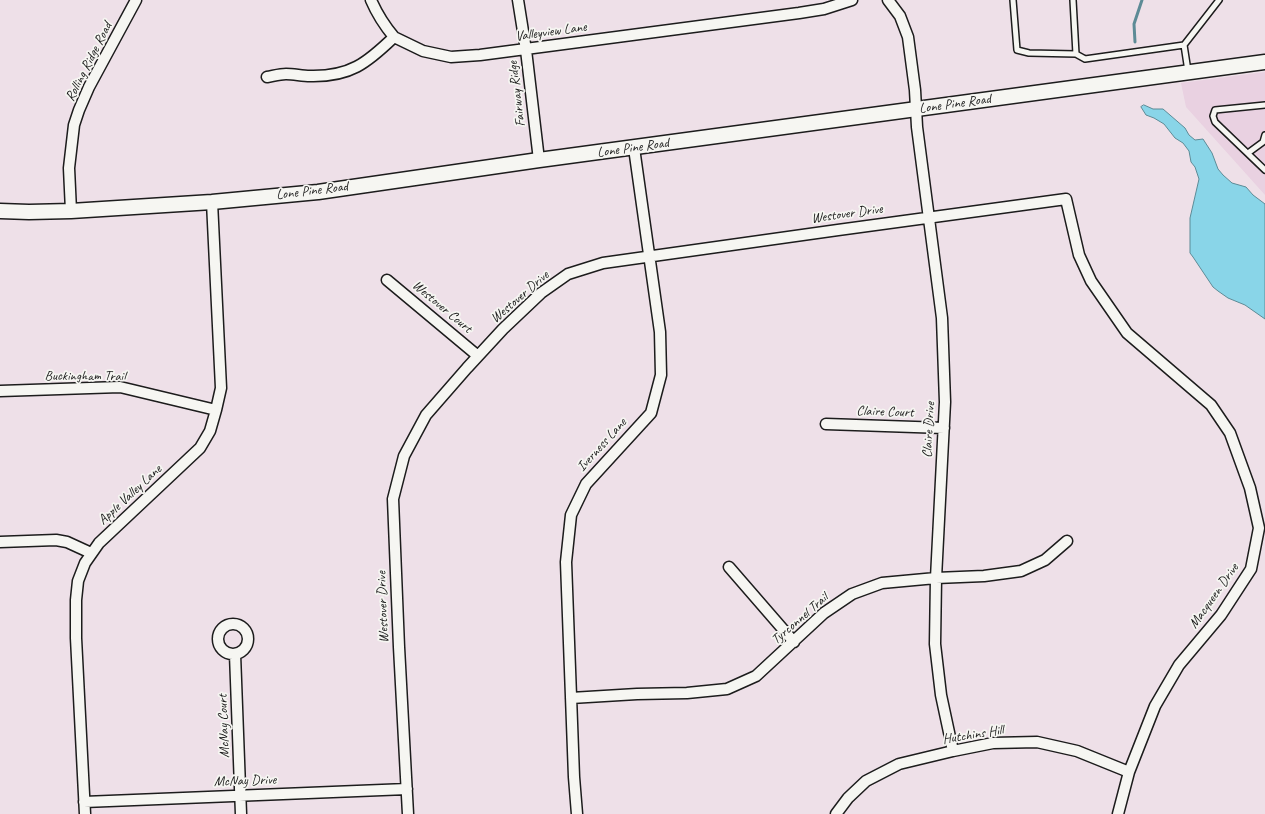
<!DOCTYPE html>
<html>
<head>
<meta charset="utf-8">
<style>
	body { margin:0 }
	canvas { display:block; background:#eee0e8 }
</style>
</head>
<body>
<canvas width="1265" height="814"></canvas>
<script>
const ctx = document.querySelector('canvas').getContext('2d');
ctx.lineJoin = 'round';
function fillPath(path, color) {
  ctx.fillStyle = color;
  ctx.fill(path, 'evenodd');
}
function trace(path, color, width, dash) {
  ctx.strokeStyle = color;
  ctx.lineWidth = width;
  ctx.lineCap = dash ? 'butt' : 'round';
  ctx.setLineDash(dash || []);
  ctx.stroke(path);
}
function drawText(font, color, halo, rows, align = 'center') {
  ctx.font = font + ' Caveat,sans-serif';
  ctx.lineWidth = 3.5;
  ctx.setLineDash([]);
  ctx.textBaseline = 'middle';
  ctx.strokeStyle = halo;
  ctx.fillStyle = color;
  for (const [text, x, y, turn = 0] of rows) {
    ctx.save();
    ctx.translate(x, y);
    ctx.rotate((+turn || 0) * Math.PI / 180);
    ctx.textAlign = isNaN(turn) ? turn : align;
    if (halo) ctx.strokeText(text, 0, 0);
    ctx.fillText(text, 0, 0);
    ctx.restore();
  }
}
const built = new Path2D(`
	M1265,72v123l-79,-88 -5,-24z`);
const water = new Path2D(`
	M1144,105l9,4h10l22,19 4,7 6,5 8,-1 9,14 6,16 5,6 9,8 14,4 7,8 12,9v115l-20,-14 -17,-7 -10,-7 -5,-4 -20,-30 -3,-4v-35l9,-39 -4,-12 -4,-5 -2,-11 -6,-8 -8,-5 -11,-14 -10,-6 -8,-3 -5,-8z`);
const stream = new Path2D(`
	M1135,42l-1,-18 8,-24`);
const lane = new Path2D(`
	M1013,0l4,50 12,3 47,1 9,5 99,-14 4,26
	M1073,0l3,54
	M1184,45l35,-45
	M1265,105l-50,5 -2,6 2,6 50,48
	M1248,153l15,-11 2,-7`);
const street = new Path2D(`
	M371,0c6,14 13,25 23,37
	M518,0l8,50 13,110
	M888,0l12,16 8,21 7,53 2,37 25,191 3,84 -9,176 -1,66 6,51 12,56
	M267,77c6,-1 13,-3 19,-3 8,0 16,2 24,2 40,1 57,-13 84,-39l29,14 28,6 29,-2 319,-42 25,-4 28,-9
	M71,211l-2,-43 5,-43 5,-15 10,-23 47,-87
	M387,280l91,76
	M0,391l120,-4 96,23
	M826,424l118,4
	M0,542l56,-2 11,2 24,11
	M729,567l65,75
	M218 639a15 15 0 1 1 30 0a15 15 0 1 1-30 0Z
	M235,654l6,160
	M571,698l66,-4 50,-1 40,-4 29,-13 68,-63 28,-19 30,-11 54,-5 48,-2 37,-5 24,-11 22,-19
	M84,802l323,-13
	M85,814l-9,-176v-38l2,-19 7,-18 14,-20 101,-95 10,-17 6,-21 5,-22 -9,-186
	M408,814l-9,-167 -6,-148 11,-43 22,-41 41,-47 36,-39 38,-36 27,-19 35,-11 235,-33 228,-31 13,56 12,26 36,52 84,72 19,28 20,55 9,40 -8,41 -30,46 -42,50 -24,41 -26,66 -11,42
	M577,814l-3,-37 -8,-215 5,-47 15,-31 65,-71 10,-38 -1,-43 -26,-184
	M836,814l12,-16 18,-17 33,-17 54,-13 40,-8 44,-1 40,9 52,21`);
const secondary = new Path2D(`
	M0,211l29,1 42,-1 141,-9 106,-10 221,-32 726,-98`);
const streetNames = [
	["Valleyview Lane",551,32,-8],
	["Rolling Ridge Road",89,62,-63],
	["Fairway Ridge",517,94,-97],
	["Lone Pine Road",955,104,-8],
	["Lone Pine Road",633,148,-8],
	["Lone Pine Road",312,191,-7],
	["Westover Drive",847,214,-8],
	["Westover Drive",520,297,-41],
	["Westover Court",442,307,40],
	["Buckingham Trail",85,376],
	["Claire Court",885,412,2],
	["Claire Drive",929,430,-87],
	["Iverness Lane",602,445,-48],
	["Apple Valley Lane",130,495,-43],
	["Macqueen Drive",1214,596,-55],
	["Westover Drive",383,607,-92],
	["Tyrconnel Trail",800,619,-41],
	["McNay Court",224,726,-92],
	["Hutchins Hill",973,735,-9],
	["McNay Drive",245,781,-2]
];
fillPath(built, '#e9d1e1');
fillPath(water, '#89d5e8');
trace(water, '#5d8b96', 1);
trace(stream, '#5d8b96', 3);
trace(lane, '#1c1c1c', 8);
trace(street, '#1c1c1c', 13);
trace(secondary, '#1c1c1c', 17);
trace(lane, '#f6f6f2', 5);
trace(street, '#f6f6f2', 10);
trace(secondary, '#f6f6f2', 14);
drawText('14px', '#1c1c1c', '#f6f6f2', streetNames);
</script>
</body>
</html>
